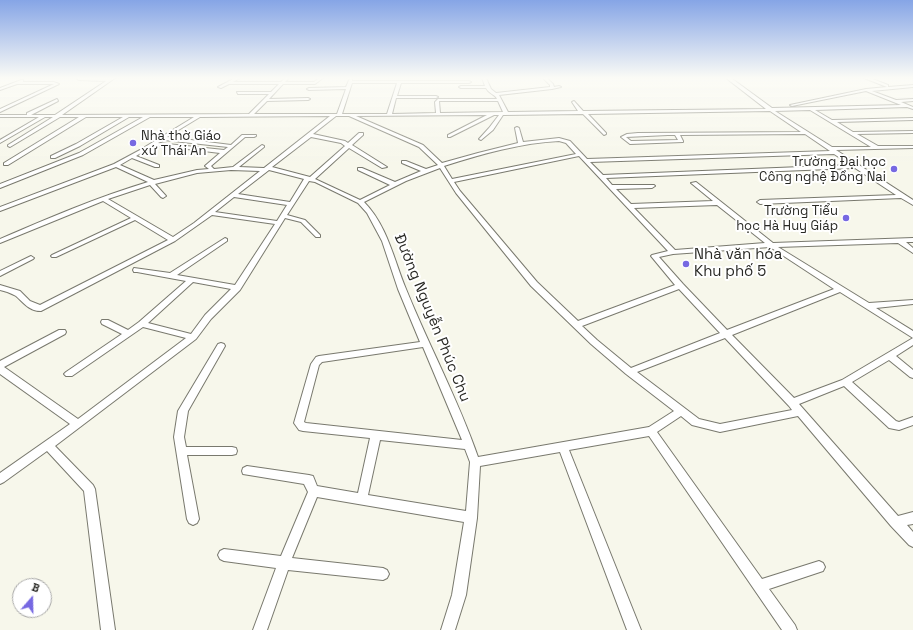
<!DOCTYPE html>
<html>
<head>
<meta charset="utf-8">
<style>
	body { margin:0 }
	#map { position:relative; width:913px; height:630px; overflow:hidden; background:#f7f7eb; font-family:"Space Grotesk",sans-serif }
	canvas { display:block }
	.north { position:absolute; left:12px; top:578px; width:40px; height:40px; box-sizing:border-box; background:#fff; border:1px solid #a9a9a8; border-radius:50%; rotate:20deg; font-size:11px; font-weight:700; line-height:16px; text-align:center; color:#292925 }
	.north::after { content:''; display:block; margin:auto; width:14px; height:18px; background:#7668e2; clip-path:polygon(50% 0,100% 100%,50% 72%,0 100%) }
</style>
</head>
<body>
<div id="map">
<canvas width="913" height="630"></canvas>
<div class="north">B</div>
</div>
<script>
const ctx = document.querySelector('canvas').getContext('2d');
ctx.lineJoin = 'round';
function trace(path, color, width, dash) {
  ctx.strokeStyle = color;
  ctx.lineWidth = width;
  ctx.lineCap = dash ? 'butt' : 'round';
  ctx.setLineDash(dash || []);
  ctx.stroke(path);
}
function fillPath(path, color) {
  ctx.fillStyle = color;
  ctx.fill(path, 'evenodd');
}
function drawText(font, color, halo, rows, align = 'center') {
  ctx.font = font + ' "Space Grotesk",sans-serif';
  ctx.lineWidth = 4;
  ctx.setLineDash([]);
  ctx.textBaseline = 'middle';
  ctx.strokeStyle = halo;
  ctx.fillStyle = color;
  for (const [text, x, y, turn = 0] of rows) {
    ctx.save();
    ctx.translate(x, y);
    ctx.rotate((+turn || 0) * Math.PI / 180);
    ctx.textAlign = isNaN(turn) ? turn : align;
    if (halo) ctx.strokeText(text, 0, 0);
    ctx.fillText(text, 0, 0);
    ctx.restore();
  }
}
const minor = new Path2D(`
	M78,78h37l-53,37 187,-1 20,-20h-31l-1,-2h34l8,-8h-50l-8,4 -3,-1 17,-9h5l-7,4h48l4,-4h4l-4,4h29l5,-4h4l-8,6h-32l-14,15 39,-1 2,1 -2,1 -41,1 -13,13h83l9,-25 -37,1 -2,-1 2,-1 37,-1 4,-9h2v3h117l2,1 -2,1h-68l-4,13h39l2,1 -2,1h-40l-4,16 44,-1 -1,-11 3,-3h59c-2,-5 -8,-5 -11,-11h-25l-2,-1 2,-1h24l-3,-8h4l5,11 5,4 54,-6v-2l-7,-7h4l6,6 1,3 5,-1 2,1 -9,2 -53,6 9,17 70,-1 -6,-9 2,-1 9,10 183,-2 -40,-31h5l41,30 129,-3 -35,-14 -74,15 -2,-1 76,-16 21,-2 -23,-9h6l18,7v2l25,-2v2l-41,4 24,9 17,-1v2l-12,1 12,5v2l-6,-2 -92,3 17,10 81,-2v2l-76,2 16,10 60,-1v2l-56,1 21,12h35v2l-77,2 77,50v5l-12,-7 -141,6 -3,-2 3,-2 136,-5 -41,-27 -249,10 6,7h42l1,1 -3,2 -36,1 15,15 82,-3 -22,-18 5,-1 77,61 140,-5v4h-7l7,6v5l-15,-10 -120,4 91,56 44,-3v4l-37,4 37,23v7l-73,-46 -108,43 62,63 48,-18 71,-42v7l-17,11 17,14v8l-3,-1 -21,-17 -37,22 44,39 3,1 14,-5v8l-14,5 -10,-2 -45,-42 -45,18 99,112 15,-4v12l-6,1 6,7v15l-4,-2 -18,-19 -93,-110 -78,16 -28,-7 -11,-9 -24,16 105,147 57,-18 4,2 2,4 -2,4 -54,18 26,36 2,5h-15l-133,-194 -80,14 72,180h-14l-67,-178 -80,14 -3,52 -11,77 -11,35h-14l11,-35 12,-73 -147,-25 -25,61 91,10 4,2 2,4 -2,4 -4,2 -95,-10 -21,60h-14l23,-62 -52,-7 -4,-2 -2,-4 2,-4 4,-2 57,7 27,-64 -4,-8 -61,-10 -1,-3 1,-3 4,-2 62,9 4,1 4,10 41,7 12,-55 -67,-7 -4,-1 -5,-7 17,-59 5,-7 3,-1 101,-14 -22,-53 -16,-48 -15,-28 -9,-10 -43,-21 -6,-1 -22,34 18,5 15,15v2h-4l-15,-15 -16,-4 -45,72 -29,29 -15,20 -141,107 38,39 2,4 20,141h-14l-17,-139 -37,-40 -43,31 -4,2v-11l70,-49 -70,-50v-13l59,-31h6l1,2 -1,2 -61,33 74,52 108,-81 -43,-11 -71,49h-6l-2,-2 2,-2 56,-38 -20,-10 -1,-2 1,-2h6l20,10 11,-8 47,-41 -49,-9h-3l-1,-2 1,-2 36,5 55,-35 2,1v2l-50,34 58,10 40,-61 -63,-9 -37,26 -134,70c-12,0 -17,-8 -25,-15 -5,-3 -11,-5 -16,-6v-5l20,6 10,10 10,4 128,-65 -33,-20 -79,37h-4l-1,-1 1,-1 79,-37 -28,-17 -103,42v-4c49,-21 98,-42 148,-57l-32,-15 -116,44v-4l114,-43 26,-14 54,-33h-44l-67,38 -83,33v-4l79,-31 64,-36h-14l-49,29 -25,12h-4v-2l25,-12 47,-27h-37l-78,48h-4v-2l75,-46h-19l-50,30 -2,-1v-1l45,-28h-8l-45,26v-3l39,-23h-39v-2h27v-2l30,-14 1,2 -27,14h24l51,-34 -27,-1 -2,-1zM352,83h45l-10,31h-45zM439,101h59l5,11 -63,1zM810,110l61,37h-39l-57,-36zM770,111l31,21 -163,1 -11,1 -6,3 9,7 53,-2v-1l-3,-6 125,-1 25,17 -243,8 -17,-18 -11,-3 -36,4 -4,-14 -2,-1 -2,1 3,15 -40,10 -36,10 -19,-18 -67,-29 131,-1 -39,20v2h2l44,-22h5l-10,13 -10,11 2,1 12,-10 10,-15 80,-1 21,21 2,-1v-1l-18,-19zM330,116l-66,52 -25,-1 25,-20v-1l-2,-1 -29,22 -19,2 -3,-3 34,-29h9l2,-1v-1h-14l-11,10 -64,-8 33,-20zM336,116h13l70,31 19,18 -12,4 -20,-8h-4v2l19,8 -26,11 -33,-14h-4v2l32,15 -30,15 -45,-21 34,-31 33,20 5,-1 -35,-22 11,-10v-2h-4l-11,10 -3,-2 -32,-7zM668,135h7l3,5 -47,1 -5,-4zM311,137l30,6 4,3 -35,31 -38,-10zM164,140l64,7 -4,3 -66,-7zM559,141l7,2 10,11 -124,25 -8,-13c38,-12 76,-23 115,-25zM154,145l66,8 -14,12 -1,1 4,3 -12,1 -43,10 -34,-15 12,-7 23,9h4v-2l-23,-9zM834,154l17,11 -248,10 -13,-13zM579,156l89,95 -16,4 -1,1 24,29 -97,36 -41,-39 -77,-91 -6,-9zM440,168l16,25 75,93 60,58 35,30 48,37 -25,16 -171,30c-20,-58 -49,-111 -72,-168 -12,-29 -19,-64 -42,-87l42,-21zM231,170l29,1 -66,52 -21,14 -65,-38 42,-14 11,12 2,1 3,-2 -11,-12 42,-11zM269,170l35,9 -14,23 -52,-8zM234,197l53,8 -10,16 -62,-9zM717,205l48,38 -90,7 -41,-42zM770,247l64,42 -107,41 -44,-46 -24,-27 14,-3zM193,282l38,7 -26,26 -14,19 -43,-11zM679,289l41,44 -89,35 -34,-28 -15,-14zM725,338l64,68 3,4 -72,14 -21,-5 -62,-47zM423,347l39,93 -156,-17 -2,-1 15,-57 3,-3zM380,440l85,9 5,13 -4,49 -98,-16z
	M21,80h2v2h31l5,2 -59,28v-3l54,-25h-37l-17,6v-2z
	M31,256l3,2 -1,1 -33,17v-5z
	M221,343l3,1 1,2 -37,65 -4,26 2,10h46l4,1 1,3 -1,3 -4,1h-45l12,64 -2,4 -4,2 -4,-2 -2,-4 -13,-82 4,-26 40,-67z`);
const markers = [
	[133,143,4,"#7668e2"],
	[894,169,4,"#7668e2"],
	[846,218,4,"#7668e2"],
	[686,264,4,"#7668e2"]
];
const farPoinames = [
	["Nhà thờ Giáo",141,136,"left"],
	["xứ Thái An",141,151,"left"],
	["Trường Đại học",886,162],
	["Công nghệ Đồng Nai",886,177],
	["Trường Tiểu",838,211],
	["học Hà Huy Giáp",838,226]
];
const poiNames = [
	["Nhà văn hóa",694,255],
	["Khu phố 5",694,272]
];
const streetNames = [
	["Đường Nguyễn Phúc Chu",432,318,68]
];
trace(minor, '#79796e', 2);
fillPath(minor, '#fff');
const sky = ctx.createLinearGradient(0, 0, 0, 166);
sky.addColorStop(0, '#86a5e6');
sky.addColorStop(0.47, '#fbfbf6');
sky.addColorStop(1, '#fbfbf600');
ctx.fillStyle = sky;
ctx.fillRect(0, 0, 913, 166);
for (const [x, y, r, color] of markers) {
  const dot = new Path2D();
  dot.arc(x, y, r, 0, 2 * Math.PI);
  ctx.fillStyle = color;
  ctx.fill(dot);
  trace(dot, '#fff', 1.5);
}
drawText('13px', '#292925', '#fff', farPoinames, 'right');
drawText('15px', '#292925', '#fff', poiNames, 'left');
drawText('15px', '#292925', '#fff', streetNames);
</script>
</body>
</html>
